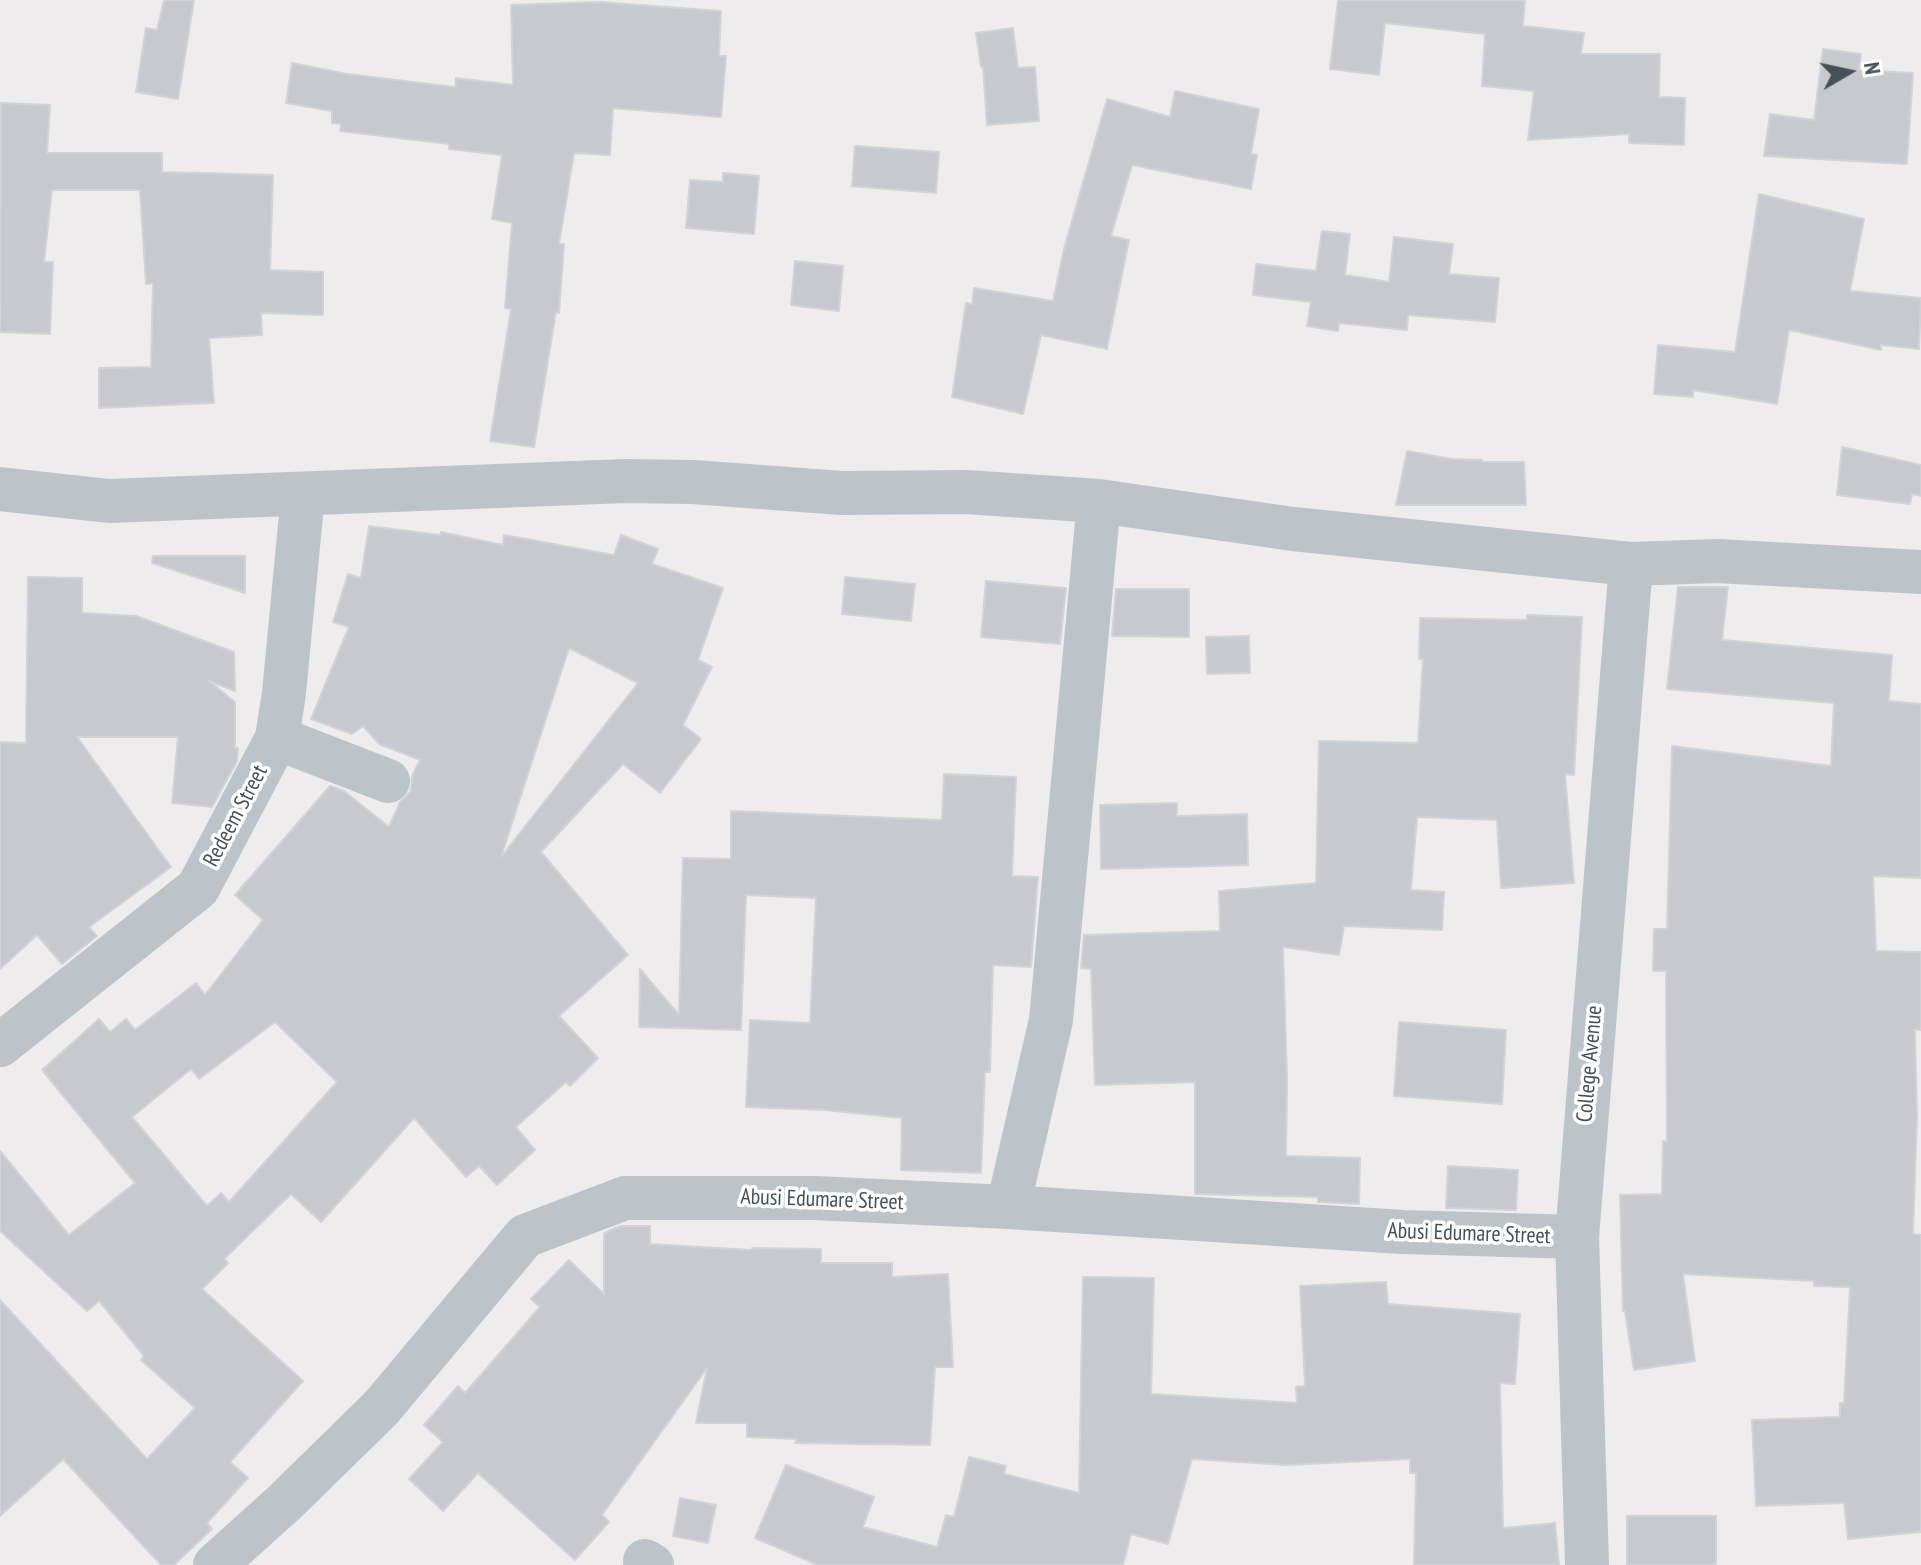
<!DOCTYPE html>
<html>
<head>
<meta charset="utf-8">
<style>
	body { margin:0 }
	#map { position:relative; width:1921px; height:1565px; overflow:hidden; background:#efeced; font-family:"PT Sans Narrow",sans-serif }
	canvas { display:block }
	.north { position:absolute; left:1809px; top:32px; width:80px; height:80px; -webkit-text-stroke:6px #fff; paint-order:stroke; rotate:81deg; font-size:22px; font-weight:700; line-height:32px; text-align:center; color:#475057 }
	.north::after { content:''; display:block; margin:auto; width:28px; height:36px; background:#475057; clip-path:polygon(50% 0,100% 100%,50% 72%,0 100%) }
</style>
</head>
<body>
<div id="map">
<canvas width="1921" height="1565"></canvas>
<div class="north">N</div>
</div>
<script>
const ctx = document.querySelector('canvas').getContext('2d');
ctx.lineJoin = 'round';
function fillPath(path, color) {
  ctx.fillStyle = color;
  ctx.fill(path, 'evenodd');
}
function trace(path, color, width, dash) {
  ctx.strokeStyle = color;
  ctx.lineWidth = width;
  ctx.lineCap = dash ? 'butt' : 'round';
  ctx.setLineDash(dash || []);
  ctx.stroke(path);
}
function drawText(font, color, halo, rows, align = 'center') {
  ctx.font = font + ' "PT Sans Narrow",sans-serif';
  ctx.lineWidth = 7;
  ctx.setLineDash([]);
  ctx.textBaseline = 'middle';
  ctx.strokeStyle = halo;
  ctx.fillStyle = color;
  for (const [text, x, y, turn = 0] of rows) {
    ctx.save();
    ctx.translate(x, y);
    ctx.rotate((+turn || 0) * Math.PI / 180);
    ctx.textAlign = isNaN(turn) ? turn : align;
    if (halo) ctx.strokeText(text, 0, 0);
    ctx.fillText(text, 0, 0);
    ctx.restore();
  }
}
const building = new Path2D(`
	M164,0h30l-16,99 -42,-7 10,-64 11,2z
	M1338,0h187l-2,26 61,7 -3,21h79l-1,43 26,1 -1,47 -55,-2v-9l-101,6 6,-49 -52,-5 3,-52 -100,-11 -6,52 -49,-6z
	M599,2l122,9 -2,45h7l-5,61 -108,-9 -3,47 -36,-2 -15,91h5l-5,69 -3,-1 -22,135 -44,-6 21,-132 -6,-1 7,-85 -20,-4 10,-64 -53,-6v-5l-109,-13 1,-7 -9,-1v-12l-46,-8 6,-40 55,11 108,13 1,-9 57,7 -2,-80z
	M1013,28l5,40 17,-1 4,54 -52,4 -4,-58h-2l-5,-34z
	M1823,49l38,5 -2,16 54,3 -6,91 -143,-8 6,-42 44,6z
	M1175,91l84,18 -8,45 6,1 -6,34 -119,-24 -21,71 18,4 -22,109 -66,-14 -18,79 -71,-17 14,-94 6,1 2,-16 79,13 12,-56 42,-146 63,18z
	M1,103l49,2 -3,48h115v19l111,3 -3,95 53,2v43l-62,-2 1,22 -53,3 5,65 -115,5v-40l52,-1 2,-84 -7,1 -6,-94h-88l-8,72h9l-3,72 -50,-2z
	M855,146l84,6 -3,41 -84,-7z
	M723,173l36,3 -5,58 -68,-6 4,-48 33,2z
	M1759,194l105,25 -14,72 71,7 -2,51 -38,-4v5l-92,-20 -12,74 -84,-14v7l-39,-3 4,-49 77,7z
	M1322,231l28,3 -5,41 44,7 5,-45 59,7 -4,30 50,4 -4,44 -87,-7 -1,15 -68,-7 -1,8 -31,-5 4,-24 -58,-7 3,-31 60,7z
	M795,261l48,5 -4,45 -48,-6z
	M1842,447l79,18v31l-9,-2 -2,10 -73,-9z
	M1407,451l45,8 30,1v2h42l2,43h-130z
	M369,526l71,9 1,-3 62,13 1,-10 110,20 7,-20 37,14 -6,15 71,24 -25,72 14,7 -29,58 18,14 -41,54 -37,-29 -82,88 87,103 -69,61 39,42 -28,28 -4,-4 -50,45 19,23 -38,35 -18,-19 -13,11 -52,-59 -93,104 -30,-28 -67,65 4,4 -26,26 101,92 -73,81 18,16 -41,45 5,6 -38,36h-13l-98,-106 -63,57v-216l147,159 48,-51 -54,-48 3,-4 -45,-55 -12,10 -87,-80v-80l69,84 66,-52 -93,-113 57,-51 11,13 16,-13 9,11 61,-47 9,12 58,-75 -28,-25 95,-109 14,5 45,36 11,-25 11,-11 1,-15 8,-16 -41,-16 -16,-18 -11,8 -41,-15 38,-92 -16,-5 15,-48 13,4zM569,648l69,35 -137,174zM275,1022l62,60 -108,120 -8,-9 -14,13 -75,-89 59,-48 8,10z
	M153,556h92v37l-93,-30z
	M28,577l54,1v35l54,3 98,36 1,39 -26,-10 26,21v46h3l-1,13 -25,46 -40,-4 6,-66h-101l94,130 -82,60 8,9 -35,28 -25,-29 -37,34v-227l26,1z
	M845,577l70,7 -4,37 -69,-7z
	M986,581l80,7 -6,56 -79,-7z
	M1678,587h50l-6,53 170,15 -3,46 32,3v174l-48,-2 3,75 45,1v78h-6l2,86 -4,118 8,1v297l-73,7 -4,-36 -88,3 -4,-86 88,-3v-14h4l6,-116 -36,-1v-5l-131,-7 12,87 -61,9 -9,-59h-2l-3,-116 42,-1 1,-53 4,1 -1,-171h-13l1,-42h13l5,-183 159,20 3,-63 -167,-14z
	M1116,589h73v48l-77,-1z
	M1527,615l55,2 -8,158 -9,-1 9,109 -73,5 -4,-68 -80,-3 -6,73 33,2 -2,38 -98,-4 -5,29 -56,-8 4,133 -1,76 74,2 -1,46 -41,-2v-5l-123,-3v-112l-100,3 -4,-116 -10,-1 3,-33 136,-4 -1,-40 97,-8 3,-142 99,2 5,-84h-4l1,-41 107,2z
	M1249,636l1,37 -43,1 -1,-37z
	M944,774l72,3 -4,99 26,1 -7,90 -38,-2 -3,107h-5l-4,101 -80,-3 1,-52 -77,-8 -79,-3 4,-87 60,3 6,-125 -70,-3 -5,135 -102,-3 1,-58 39,46 4,-157 48,1v-48l211,9z
	M1177,803v13l70,-2 1,51 -147,4 -1,-64z
	M1399,1022l107,8 -4,74 -108,-8z
	M1448,1166l70,4 -2,40 -70,-2z
	M621,1226h29v18l102,6v-2l69,1v14h71v14l56,-3 5,93h-18l-5,78 -135,-2 2,-4 -50,-2v-14h-51l11,-55 -105,147 7,7 -34,38 -97,-87 -35,38 -34,-32 34,-37 -19,-17 34,-39 7,7 75,-86 -9,-8 38,-39 35,34v-61z
	M1083,1277l71,1 -3,116 146,9 -1,-16 9,-1 -5,-100 86,-4 2,22 132,10 -5,70 -15,-1 3,145 52,-5 4,42h-145l2,-92h-6v-14l-123,6 -95,-6 -24,85 -37,-10 -8,31h-305l-63,-27 31,-73 88,32 -11,30 74,20 9,-32 8,2 15,-60 37,9 -2,8 75,19z
	M680,1498l36,7 -8,38 -35,-7z
	M1627,1516h89v49h-89z`);
const street = new Path2D(`
	M0,489l109,12 517,-20 67,1 149,11 124,-1 133,9 194,28 338,35 86,-3 204,11
	M277,738l111,43
	M0,1045l198,-157 79,-150 7,-45 19,-199
	M1008,1207l43,-187 48,-519
	M645,1561l7,4
	M215,1565l70,-63 96,-94 144,-172 100,-38h189l194,9 395,25 174,5
	M1587,1565l-10,-328 54,-673`);
const streetNames = [
	["Redeem Street",236,816,-62],
	["College Avenue",1590,1064,-85],
	["Abusi Edumare Street",822,1200,2],
	["Abusi Edumare Street",1469,1234,2]
];
fillPath(building, '#c7c9cf');
trace(building, '#d1d3d7', 2);
trace(street, '#bcc4ca', 44);
drawText('22px', '#475057', '#fff', streetNames);
</script>
</body>
</html>
